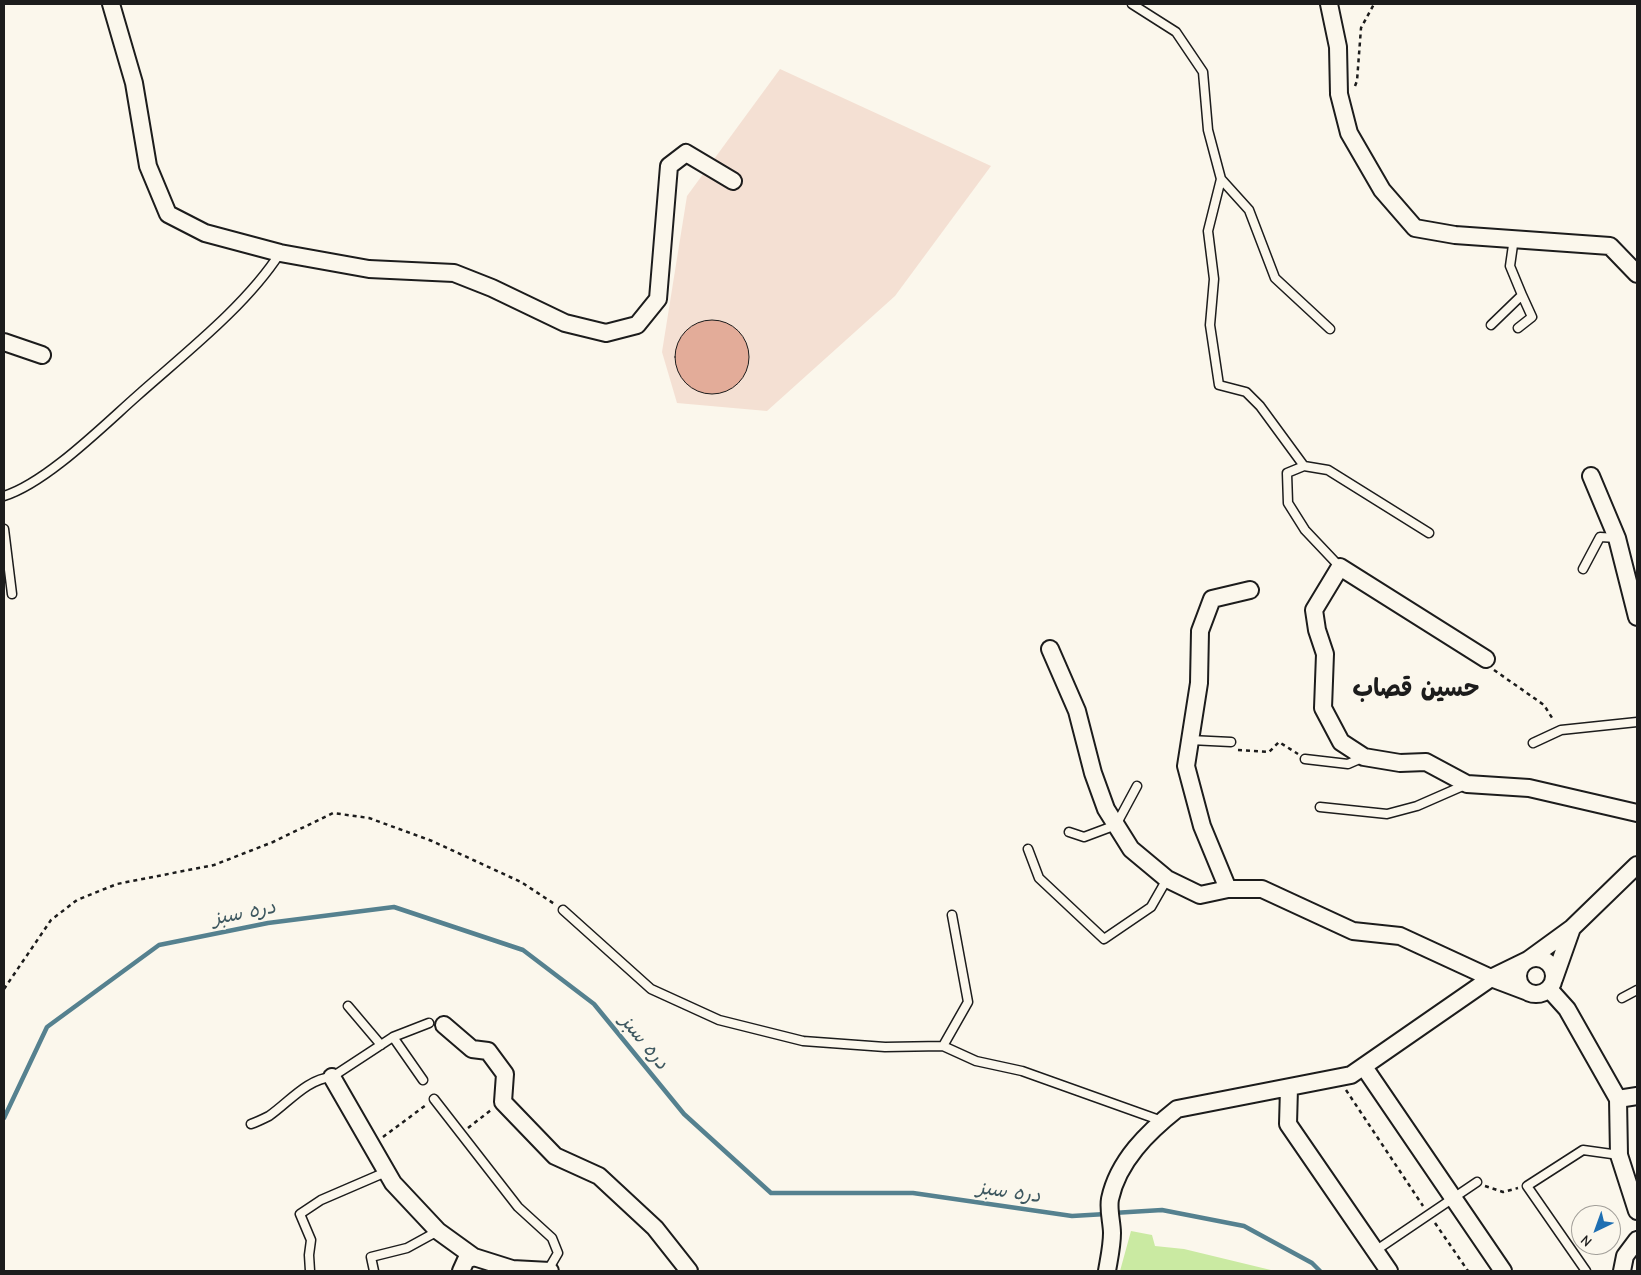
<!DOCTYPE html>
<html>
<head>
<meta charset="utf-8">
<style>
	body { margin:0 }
	#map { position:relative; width:1641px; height:1275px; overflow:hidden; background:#fbf7ec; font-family:"Comic Neue",sans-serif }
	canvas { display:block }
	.frame { position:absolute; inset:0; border:5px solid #1c1c1c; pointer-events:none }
	.north { position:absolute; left:1571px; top:1205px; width:50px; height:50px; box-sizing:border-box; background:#fbf7ec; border:1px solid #a29f99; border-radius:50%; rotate:222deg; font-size:14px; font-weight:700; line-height:20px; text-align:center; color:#1c1c1c }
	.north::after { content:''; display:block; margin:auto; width:18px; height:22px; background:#1f6fb2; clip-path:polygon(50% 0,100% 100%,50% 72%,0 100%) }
</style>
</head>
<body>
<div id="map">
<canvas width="1641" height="1275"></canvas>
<div class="frame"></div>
<div class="north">N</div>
</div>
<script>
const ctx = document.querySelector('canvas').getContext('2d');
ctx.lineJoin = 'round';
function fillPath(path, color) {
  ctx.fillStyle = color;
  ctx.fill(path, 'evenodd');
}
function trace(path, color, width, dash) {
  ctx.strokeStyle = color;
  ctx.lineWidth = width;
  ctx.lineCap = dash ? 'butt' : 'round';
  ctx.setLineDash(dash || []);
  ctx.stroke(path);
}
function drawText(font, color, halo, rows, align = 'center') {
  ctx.font = font + ' "Comic Neue","Playpen Sans Arabic",sans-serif';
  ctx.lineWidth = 4;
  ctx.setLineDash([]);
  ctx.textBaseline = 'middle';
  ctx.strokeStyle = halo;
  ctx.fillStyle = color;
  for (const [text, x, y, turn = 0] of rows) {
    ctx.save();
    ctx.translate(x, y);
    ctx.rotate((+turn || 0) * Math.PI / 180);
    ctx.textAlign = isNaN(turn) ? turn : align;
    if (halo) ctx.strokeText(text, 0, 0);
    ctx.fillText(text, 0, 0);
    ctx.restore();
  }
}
const built = new Path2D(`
	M780,69l211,97 -96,130 -128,115 -90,-8 -15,-51 25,-156z`);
const green = new Path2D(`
	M1131,1231l21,4 3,11 29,3 91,22h-155z`);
const stream = new Path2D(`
	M4,1118l43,-91 112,-82 109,-22 126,-16 129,43 71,54 90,110 87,79h142l159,23 34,-2
	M1113,1213l49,-3 82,16 68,37 8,8`);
const building = new Path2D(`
	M675 357a37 37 0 1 1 74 0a37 37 0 1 1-74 0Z`);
const path = new Path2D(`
	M1355,86l2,-5 4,-53 13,-24
	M1494,670l50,35 10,16
	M1238,750l31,2 10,-10 19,12
	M4,989l47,-69 26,-20 40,-16 97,-19 59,-23 60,-29 36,5 63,23 89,41 35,23
	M1346,1090l77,116
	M468,1128l23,-18
	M383,1137l43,-32
	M1485,1186l18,6 15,-4
	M1435,1223l33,48`);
const service = new Path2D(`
	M1132,4l44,28 27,40 5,58 13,49 -13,52 6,48 -4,46 9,60 27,7 14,14 44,60 -17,7 1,30 17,27 35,37
	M1221,179l28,31 26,68 55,51
	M1491,325l31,-30 -12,-29 4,-28
	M1518,328l14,-11 -10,-22
	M1304,466l24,4 101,63
	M4,496c42,-13 99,-70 133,-100 47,-42 109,-90 143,-143
	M4,529l8,65
	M1583,569l17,-32 17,1
	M1190,740l41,2
	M1533,743l28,-13 76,-8
	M1305,759l43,5 16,-7
	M1320,807l67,7 30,-8 48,-21
	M1069,832l15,5 32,-12 21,-39
	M1028,849l11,29 65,61 47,-32 16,-28
	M563,910l88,79 68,31 84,21 82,6 58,-1 33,15 46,10 140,50
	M1622,998l15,-8
	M348,1006l33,39
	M393,1037l36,-14
	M943,1046l25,-44 -16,-87
	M434,1099l84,108 34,31 6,15 -10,17
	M251,1124c6,-2 12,-5 18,-8 20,-14 38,-37 63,-39l61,-40 30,43
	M1375,1251l102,-69
	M310,1271l-1,-16 2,-15 -11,-26 21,-14 65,-28
	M374,1271l-3,-14 36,-9 31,-17
	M1586,1271l-59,-85 56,-36 36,5`);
const minor = new Path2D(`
	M111,4l23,79 14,83 20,48 37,19 75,20 89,16 85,4 38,15 73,35 41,10 31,-8 21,-26 11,-133 17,-13 47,28
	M1329,4l9,43 1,47 10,39 33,57 33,38 40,7 155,11 27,28
	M4,342l38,13
	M1591,476l26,62 20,79
	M1250,590l-38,9 -12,32 -1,52 -13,83 16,60 26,63h34l91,42 47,5 91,42 37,14
	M1050,649l27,62 16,62 13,36 25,40 36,30 33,16 28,-6
	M1486,659l-146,-92 -26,43 3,20 8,24 -2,54 18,34 23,15 36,6 26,-1 41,22 62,4 108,25
	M1518 976a18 18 0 1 1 36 0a18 18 0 1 1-36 0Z
	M1554,979l18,-51
	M1549,989l18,20 51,90 1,56 18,56
	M444,1025l28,24 16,2 17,23 -2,28 52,54 44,20 56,52 34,43
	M1364,1067l139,204
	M332,1077l61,106 45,48 36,26 38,12 38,2
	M1289,1088l-1,36 101,147
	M1618,1099l19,-3
	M461,1271l5,-11 8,-3
	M1107,1271c2,-12 5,-25 5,-38 0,-10 -4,-23 -2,-34 8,-38 38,-67 67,-90l174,-34 140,-97 37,-18 44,-32 65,-63
	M1622,1271l3,-15 12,-16`);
const waterNames = [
	["دره سبز",244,913,-11],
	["دره سبز",644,1042,51],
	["دره سبز",1009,1192,8]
];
const districtNames = [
	["حسین قصاب",1416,689]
];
fillPath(built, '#f4e0d3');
fillPath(green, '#caeaa2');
trace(stream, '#55818f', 4.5);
fillPath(building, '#e3ac99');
trace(building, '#1c1c1c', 1);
trace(service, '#1c1c1c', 11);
trace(minor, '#1c1c1c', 20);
trace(path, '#1c1c1c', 2.5, [4, 4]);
trace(service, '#fbf7ec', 8);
trace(minor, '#fbf7ec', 16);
drawText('italic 20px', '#3d575f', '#fbf7ec', waterNames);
drawText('bold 24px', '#1c1c1c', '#fbf7ec', districtNames);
</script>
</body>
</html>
